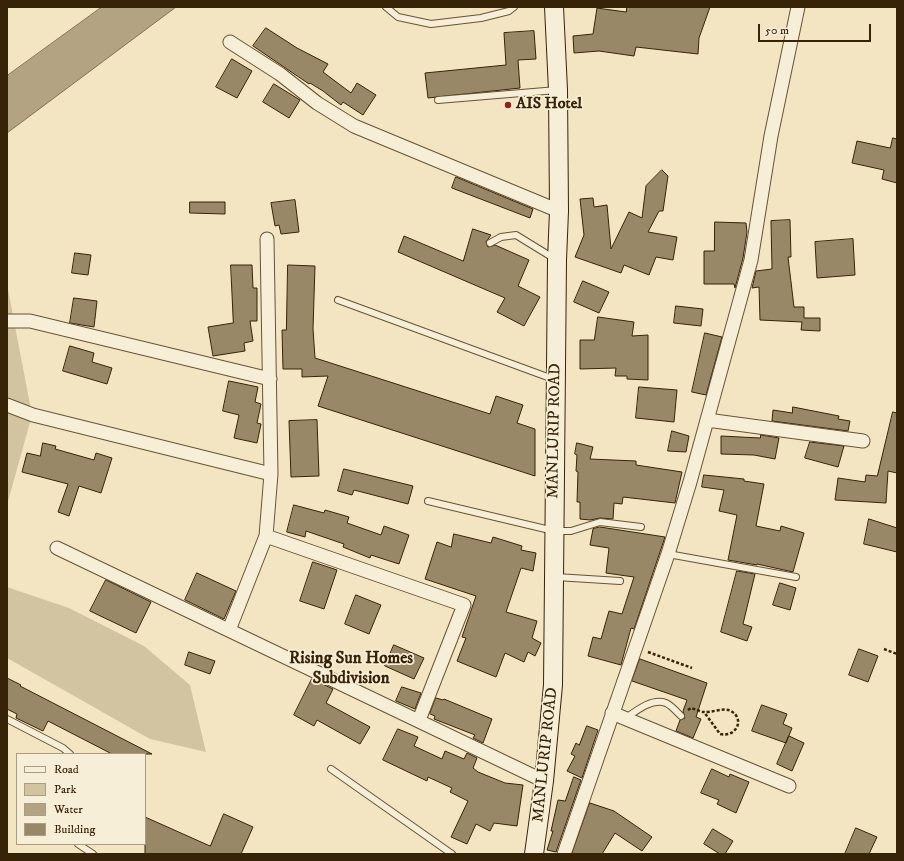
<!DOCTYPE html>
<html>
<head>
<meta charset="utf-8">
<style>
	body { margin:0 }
	#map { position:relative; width:904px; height:861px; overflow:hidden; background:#f3e5c1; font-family:"IM FELL DW Pica",serif }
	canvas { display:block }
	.frame { position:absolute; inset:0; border:8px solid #372307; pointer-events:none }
	.legend { position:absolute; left:16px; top:753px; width:130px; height:92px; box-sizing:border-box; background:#f7eed7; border:1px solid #aa9d84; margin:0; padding:5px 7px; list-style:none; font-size:12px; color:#372307 }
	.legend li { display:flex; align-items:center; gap:8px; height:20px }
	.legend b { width:20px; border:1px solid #aa9d84 }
	.scale { position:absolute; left:758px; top:24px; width:113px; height:18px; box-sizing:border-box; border:2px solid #372307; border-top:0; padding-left:5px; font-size:12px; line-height:14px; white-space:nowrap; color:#372307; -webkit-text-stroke:3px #f7eed7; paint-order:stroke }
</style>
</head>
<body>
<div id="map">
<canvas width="904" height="861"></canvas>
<div class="frame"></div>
<ul class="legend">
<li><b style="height:5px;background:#f7eed7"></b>Road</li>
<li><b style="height:11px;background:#d3c4a1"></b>Park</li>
<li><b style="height:11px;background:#b3a382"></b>Water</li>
<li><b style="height:11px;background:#998868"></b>Building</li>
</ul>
<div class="scale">50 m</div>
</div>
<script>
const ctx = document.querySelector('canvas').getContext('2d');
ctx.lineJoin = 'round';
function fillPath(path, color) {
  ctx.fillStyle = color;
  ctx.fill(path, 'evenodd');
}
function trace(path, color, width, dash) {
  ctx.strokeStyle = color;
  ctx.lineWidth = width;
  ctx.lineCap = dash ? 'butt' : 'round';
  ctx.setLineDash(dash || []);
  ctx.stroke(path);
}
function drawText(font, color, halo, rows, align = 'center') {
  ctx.font = font + ' "IM FELL DW Pica",serif';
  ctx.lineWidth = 3.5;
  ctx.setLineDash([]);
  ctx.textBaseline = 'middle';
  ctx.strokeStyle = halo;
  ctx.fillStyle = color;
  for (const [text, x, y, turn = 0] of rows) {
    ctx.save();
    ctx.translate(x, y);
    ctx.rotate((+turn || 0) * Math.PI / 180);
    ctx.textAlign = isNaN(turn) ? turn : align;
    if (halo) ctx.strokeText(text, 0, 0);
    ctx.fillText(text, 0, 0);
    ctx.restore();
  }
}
const green = new Path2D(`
	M7,284l25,131 -25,90z
	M7,587l62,21 75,38 46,39 16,67 -56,-13 -143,-81z`);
const water = new Path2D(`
	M102,7h74l-169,126v-57z`);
const building = new Path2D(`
	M627,7h83l-11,31 -1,16 -62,-7 -2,9 -35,-5 -25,2 -1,-17 20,-2 4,-26 29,4z
	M266,28l31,20 31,16 -5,8 28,21 6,-10 19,12 -13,20 -20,-13 -2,3 -18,-14 -13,-8 -1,1 -56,-38z
	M534,31l2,28 -18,1 2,28 -92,10 -3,-25 81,-8 -2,-32z
	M232,59l20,12 -15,27 -21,-11z
	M274,84l26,16 -11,18 -26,-16z
	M893,138l4,1v44l-15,-4 2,-9 -32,-7 5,-22 33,7z
	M662,170l6,6 -5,35h-4l-11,21 29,5 -4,23 -17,-3 -7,18 -25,-10 -3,8 -46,-16 9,-22 -4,-36 13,-1 1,9 13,-2 4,44 18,-37 13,6 4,-32z
	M456,177l77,32 -3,9 -78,-30z
	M295,200l4,32 -18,2 -2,-9 -4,1 -4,-23z
	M190,202h35v12l-35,-1z
	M790,220l1,37h-3l6,50h10v11h16v13l-19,-1 1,-8 -42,-2 -1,-33 -7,1 4,-17 16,-2 -1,-48z
	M715,222l31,1 1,9 -4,26 -8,30 -1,-4h-30v-33h10z
	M473,229l18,6 -5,7 2,5 7,-2 34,15 -11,26 22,11 -16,29 -27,-14 8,-14 -107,-46 6,-16 59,25z
	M853,239l2,36 -38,3 -2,-36z
	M75,253l16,2 -3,20 -16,-2z
	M231,265h21l1,23h4v33h-7l3,20 -9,2 1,8 -32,5 -5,-29 25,-4z
	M288,265l27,1 -2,63 2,29 175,56 6,-18 27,9 -6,18 18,6v47l-217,-70 10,-30 -26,1v-8h-19l-1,-39h4z
	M583,281l26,11 -10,21 -25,-11z
	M74,298l23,3 -3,26 -24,-4z
	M676,306l27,3 -2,17 -27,-3z
	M598,317l36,5 -2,14 16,-1v45l-21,-1v-3h-12l1,-8 -36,1v-29h14z
	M705,333l17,4 -16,58 -14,-3z
	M70,346l24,7 -2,9 20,6 -5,16 -44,-13z
	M229,381l29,6 -3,15 6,2 -4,19 4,1 -4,19 -23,-5 5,-23 -16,-4z
	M639,387l38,3 -3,32 -38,-4z
	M793,407l46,9 -1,3 12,2 -2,10 -76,-10 1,-11 19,3z
	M893,412l4,1v60l-9,-2 -2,32 -51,-3 3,-22 27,4 1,-7 11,1z
	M317,420l2,56 -28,1 -2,-56z
	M672,431l17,5 -3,16 -18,-1z
	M761,435l18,3 -4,21 -21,-4 -33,-1v-18l39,2z
	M810,442l34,4 -6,21 -33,-9z
	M43,443l13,3 -1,3 39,11 2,-7 16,5 -11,35 -22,-7 -10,30 -11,-4 10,-28 -46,-12 5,-19 13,3z
	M577,443l16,4 -3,12 46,2v4l46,7 -7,31 -52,-6 -1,7 -8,-1 -1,16 -13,-1 -10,2 -10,-1v-17h-3l1,-30 -2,-1 1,-16 -2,-1z
	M344,469l69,17 -5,18 -54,-14 -2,5 -14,-4z
	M704,475l40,4v2l20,3 -8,42 24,5 1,-5 23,7 -11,39 -36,-8v1l-29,-5 9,-45 -18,-4 5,-21 -22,-3z
	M294,505l30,8 1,-3 24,7 -2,6 34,12 3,-9 25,9 -10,29 -28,-9 -1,3 -27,-11 1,-3 -38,-13 -1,6 -18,-5z
	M869,519l28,9v24l-33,-8z
	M600,527l65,10 -31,92 -3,-1 -10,37 -33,-9 5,-19 8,2 8,-28 13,3 12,-37 -28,-4 3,-25 -19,-3 3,-16z
	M454,534l37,9 2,-6 29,9 -1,4 15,3 -3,18 -12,-3 -15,44 31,9 -5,17 9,5 -6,13 -7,-4 -4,10 -19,-9 -9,24 -39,-16 9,-23 -4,-1 14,-41 -51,-17 12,-37 14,5z
	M313,562l24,8 -13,39 -24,-8z
	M737,571l18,3 -12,50 9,3 -5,14 -26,-9z
	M197,573l39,18 -12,28 -39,-19z
	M106,580l45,22 -15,31 -46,-22z
	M780,583l16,5 -6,22 -17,-5z
	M356,595l25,10 -12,29 -24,-10z
	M394,645l30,13 -10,21 -29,-13z
	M859,649l19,7 -10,26 -19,-7z
	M189,652l26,9 -5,13 -25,-9z
	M640,659l67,24 -11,34 5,2 -8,19 -17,-7 4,-11 5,-2 -2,-7 4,-11 -55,-19z
	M7,678l14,7 -1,1 132,68h-40l-64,-33 -5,10 -27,-13 1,-4 -10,-5z
	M312,679l21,10 -7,14 44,24 -10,17 -43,-24 -3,6 -20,-11z
	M402,687l19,6 -6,16 -19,-8z
	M436,698l7,2 1,-1 48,20 -9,24 -10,-5 2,-3 -41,-16 1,-3 -5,-2z
	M762,705l25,9 -4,10 9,4 -6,15 -34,-12z
	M587,726l11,4 -16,48 -15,-7 8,-15 -4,-2 5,-11 3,2z
	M398,729l20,8 -4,9 28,13 3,-8 19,8 3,-6 10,5 -4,10 5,4 27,11 18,2 -6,41 -23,-3 -4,8 -14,-7 -9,20 -16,-7 17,-36 -18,-9 2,-4 -24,-11 -1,4 -44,-21z
	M789,736l15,7 -12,28 -15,-7z
	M712,769l17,8 1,-3 19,8 -13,31 -19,-9 2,-4 -18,-7z
	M574,777l7,3 -25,72 -9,-2 6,-19h-2l7,-31 7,1z
	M590,803l24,8 38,26 -10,14 -27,-18 -13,21h-30z
	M224,814l29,13 -12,27h-96v-37l65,29z
	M856,828l21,9 -8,17h-24z
	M713,829l20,12 -8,13h-5l-16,-10z`);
const path = new Path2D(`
	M884,649l13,5
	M648,652l44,16
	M688,710l3,-2c4,1 8,3 12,4 8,1 21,-5 28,-1 15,9 4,27 -11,23l-16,-22`);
const service = new Path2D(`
	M386,7l12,10 33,7 50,-6 28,-7 5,-4
	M438,100l119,-10
	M490,243l11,-6 15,-2 39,24
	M338,300l215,79
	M428,501l126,30h17l29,-9 41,5
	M668,554l128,23
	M556,577l64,4
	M626,718c11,-8 26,-20 40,-15 5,2 11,9 15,13
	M7,719l56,29 7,6
	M331,769l121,85
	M78,844l15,10`);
const minor = new Path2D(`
	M230,42l50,32 37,29 37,23 205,85
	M7,321h23l240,58
	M7,405l26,10 238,59
	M707,420l156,21
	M266,536l198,69 -45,115
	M57,548l487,233
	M229,630l37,-94 5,-62 -4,-235
	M612,713l177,73
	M564,854l104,-300 22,-72 61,-222 20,-124 27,-129`);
const secondary = new Path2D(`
	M534,854l10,-73 9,-96 4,-425 2,-49 -1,-121 -4,-83`);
const markers = [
	[508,105,4,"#8f2418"]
];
const poiNames = [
	["AIS Hotel",516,105]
];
const streetNames = [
	["MANLURIP ROAD",555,431,-89],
	["MANLURIP ROAD",546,755,-84]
];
const neighbourhoodNames = [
	["Rising Sun Homes",351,659],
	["Subdivision",351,679]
];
fillPath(green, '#d3c4a1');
fillPath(water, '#b3a382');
trace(water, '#817051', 1);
fillPath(building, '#998868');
trace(building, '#372307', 1);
trace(service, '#665436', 8);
trace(minor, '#665436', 15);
trace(secondary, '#372307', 20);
trace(path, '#372307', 2.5, [3, 2]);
trace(service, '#f7eed7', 6);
trace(minor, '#f7eed7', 13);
trace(secondary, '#f7eed7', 18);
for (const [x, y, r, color] of markers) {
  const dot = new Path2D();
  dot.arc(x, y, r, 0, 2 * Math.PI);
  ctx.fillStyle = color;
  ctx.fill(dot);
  trace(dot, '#f7eed7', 1.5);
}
drawText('bold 16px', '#372307', '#f7eed7', poiNames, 'left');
drawText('16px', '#372307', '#f7eed7', streetNames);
drawText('bold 17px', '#372307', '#f7eed7', neighbourhoodNames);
</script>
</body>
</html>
